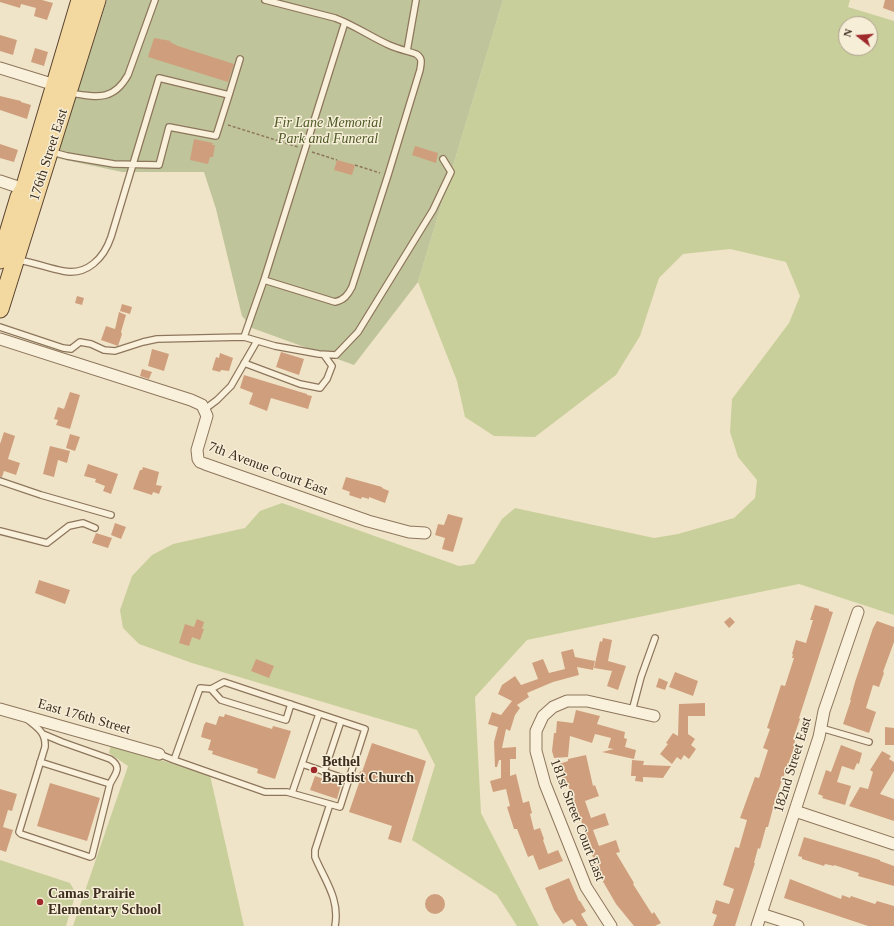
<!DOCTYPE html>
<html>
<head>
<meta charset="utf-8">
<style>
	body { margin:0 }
	#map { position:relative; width:894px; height:926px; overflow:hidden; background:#f0e4c8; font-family:Georgia,serif }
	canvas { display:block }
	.north { position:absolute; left:838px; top:16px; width:40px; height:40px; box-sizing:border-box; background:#f7eed8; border:1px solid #ada18e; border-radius:50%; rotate:287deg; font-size:11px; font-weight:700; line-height:16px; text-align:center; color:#3d2e20 }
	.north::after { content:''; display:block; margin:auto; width:14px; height:18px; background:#9e2a2b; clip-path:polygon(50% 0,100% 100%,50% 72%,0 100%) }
</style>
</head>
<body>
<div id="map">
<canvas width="894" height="926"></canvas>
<div class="north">N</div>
</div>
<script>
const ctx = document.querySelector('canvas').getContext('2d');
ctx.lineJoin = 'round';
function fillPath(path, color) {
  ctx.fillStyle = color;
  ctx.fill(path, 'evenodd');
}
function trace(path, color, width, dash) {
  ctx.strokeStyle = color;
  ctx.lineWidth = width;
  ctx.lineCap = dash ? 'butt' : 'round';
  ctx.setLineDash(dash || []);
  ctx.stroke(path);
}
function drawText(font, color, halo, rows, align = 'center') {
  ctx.font = font + ' Georgia,serif';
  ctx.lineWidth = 3;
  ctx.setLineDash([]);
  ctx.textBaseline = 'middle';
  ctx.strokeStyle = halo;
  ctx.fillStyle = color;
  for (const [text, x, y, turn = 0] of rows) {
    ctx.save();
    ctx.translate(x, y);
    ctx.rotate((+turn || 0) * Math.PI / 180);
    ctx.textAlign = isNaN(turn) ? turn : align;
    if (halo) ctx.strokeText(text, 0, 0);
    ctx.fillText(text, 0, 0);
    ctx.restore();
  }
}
const green = new Path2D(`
	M503,0h347l-2,7 46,14v594l-95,-31 -272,56 -52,57 6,116 58,113h-22l-20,-31 -85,-55 23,-75 -18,-35 -225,-67 -53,-19 -16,-16 -3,-18 12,-34 20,-21 21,-11 72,-16 15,-17 22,-8 177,63 15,-2 28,-45 13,-11 139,30 24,-4 56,-16 21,-20 2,-18 -19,-23 -8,-25 2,-33 57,-76 11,-27 -14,-34 -56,-13 -47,5 -24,24 -19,58 -24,39 -81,62 -41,-1 -29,-19 -8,-36 -39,-99zM846,24h24v24h-24z
	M111,745l99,30 34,151h-171l55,-160 -19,-13z
	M0,860l70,23 6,10 -10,33h-66z`);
const cemetery = new Path2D(`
	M107,0h396l-85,282 -64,83 -102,-37 -10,-12 -26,-107 -12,-37h-82l-66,-14z`);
const building = new Path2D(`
	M0,0h42l11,3 -6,17 -13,-4 2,-8 -15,-4 -1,4 -20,-6z
	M885,0h9v12l-11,-4z
	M0,35l17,5 -4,15 -13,-4z
	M154,38l17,3 -1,1 8,4 56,18 -6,18 -80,-25z
	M35,48l13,4 -4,14 -13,-4z
	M0,96l21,5v1l10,3 -4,14 -27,-9z
	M194,139l19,4 -1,2h3l-2,12h-3l-2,7 -18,-4z
	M0,144l18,6 -4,12 -14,-4z
	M415,146l23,7 -2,10 -24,-8z
	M337,160l18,5 -3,10 -18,-5z
	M77,296l7,2 -2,7 -7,-2z
	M122,304l10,3 -2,7 -10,-3z
	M119,312l7,3 -5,17 1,2 -4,12 -17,-6 5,-14 9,3z
	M152,349l17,5 -5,17 -16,-5z
	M281,352l23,7 -5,16 -23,-8z
	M220,353l13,5 -4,13 -8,-1 -1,2 -8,-2 4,-13 3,1z
	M142,369l10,3 -3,7 -9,-3z
	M244,375l63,19v1l5,1 -4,13 -37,-11 -4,13 -18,-7 4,-11 -13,-5z
	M70,392l10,3 -10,34 -14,-4 2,-5 -4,-1 4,-12 6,2z
	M4,432l11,4 -7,23 12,4 -4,12 -12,-4 -2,6h-2v-33z
	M70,434l10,3 -5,14 -9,-3z
	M50,446l20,5 -3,12 -9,-3 -4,17 -11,-3z
	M88,464l30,10 -7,20 -8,-3 2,-5 -10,-4 1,-3 -12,-3z
	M143,467l16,5 -3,13 6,1 -3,8 -6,-2 -1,3 -19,-6 7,-19h2z
	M346,477l36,10v1l7,3 -4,12 -16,-6v2l-7,-2 -1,2 -12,-4 1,-3 -8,-3z
	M448,514l15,4 -10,34 -11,-3 3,-11 -10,-3 3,-11 6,1z
	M115,523l11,4 -5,12 -10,-4z
	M96,533l16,5 -4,10 -16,-5z
	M39,580l31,10 -5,14 -30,-11z
	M815,605l14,4v2l4,1 -34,106 1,1 -7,20 2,1 -1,8 -18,49 -8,30h-2l-6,22 -2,-1 -4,15h1l-20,63h-22l4,-11 -5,-2 4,-13 13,4 5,-15 -11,-4 12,-38 4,1 8,-28 -7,-2 15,-41 4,1 9,-28 -5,-2 7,-19 -3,-1 14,-43 4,1 9,-28h-2l1,-4h-1l4,-14 10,3 7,-23h-3z
	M730,617l5,5 -6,6 -5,-6z
	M197,619l7,3 -2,7h2l-4,11 -8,-3 -3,9 -10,-3 6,-19 9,3z
	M877,621l17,6v15l-11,30 1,1 -5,14 -6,-2 -7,23 10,4 -7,21 -26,-9 8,-24h-1l5,-18 18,-54z
	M603,638l9,2 -4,21 18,5 -8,24 -11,-4 5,-15 -18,-3 6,-27 2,1z
	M573,649l2,8 20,4 -2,9 -16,-3 2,8 -26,7 -26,11 2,4 -12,8 3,3 -5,7 -5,16 -4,-2 -4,19 14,-1v12h-6v17l6,-2 7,29 6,-2 3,12 -2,1 4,16 6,-2 4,11 -1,1 5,14 10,-4 5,11 -24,9 -6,-15 -5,2 -11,-28h-3l-7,-22 3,-1 -4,-17 -13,3 -3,-11 11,-3v-18h-2l-2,7h-2l-1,-25 4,-15 -10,-3 4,-12 9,3 11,-14 -14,-7 4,-9 13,-9 6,9 17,-6 -6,-16 11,-4 6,14 16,-4 -4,-17z
	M256,659l18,7 -5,12 -18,-7z
	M675,672l23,9 -5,15 -24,-9z
	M659,678l9,4 -3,8 -9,-3z
	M705,703v13h-17v18l7,5 -4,6 5,4 -7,10 -5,-4 -3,5 -4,-3 -5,7 -12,-10 8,-10 -2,-1 7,-10 5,3 1,-32z
	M576,710l24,6 -3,8 28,8 -1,6 3,1 -2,8 11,3 -2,9 -32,-7 12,-3 -6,-1 3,-10 -16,-4 -3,9 -22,-7 -2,21 -14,1 -2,-7 2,-18h2l1,-12 16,2z
	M225,714l47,15 1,-3 18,5 -16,48 -18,-6 1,-4 -46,-15 1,-3 -5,-1 3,-10 -10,-3 3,-12 2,-3 10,3 3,-9 5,1z
	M885,727l9,1v17h-9z
	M372,743l54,18 -25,82 -13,-4 4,-13 -43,-14 10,-29h-3l4,-12 2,1z
	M841,745l21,8 -3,11 -2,-1 -3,7 -12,-4 -5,16 14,4 -6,19 -23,-7 1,-2 -5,-2 8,-24 5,2z
	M882,751l9,5 -2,3 5,3v9l-14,23 14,5v22l-45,-15 11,-19 8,2 5,-17 -3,-2z
	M586,755l7,31 2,-1 4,11 -14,5 6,17 14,-5 4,12 -16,5 6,16 17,-6 4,12 -4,1 18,30 -1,1 19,30 2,-2 7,11 -6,3h-21l-18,-22 -18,-31 -22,-68 -11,-27 -3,1 -3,-15 9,-3v-2z
	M632,760l12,1 -1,4 28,1 -8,12 -20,-1v5l-8,-1 1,-5h-5z
	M315,776l26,9 -4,14 -27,-9z
	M50,783l50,15 -13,43 -50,-15z
	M0,789l17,5 -5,17 -4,-1 -5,17 10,3 -7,22 -6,-2z
	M804,837l76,23v1l14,5v20l-36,-10 1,-3 -25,-8v1l-9,-2 -1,2 -22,-7v-2l-4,-1z
	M569,878l10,23h1l6,10 -5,3 7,12h-11l-5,-7 -9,5 -9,-14 -9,-22z
	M790,879l51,20 1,-4 8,3 1,-2 24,8 2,-3 17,5v20h-26l-84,-28z
	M425 904a10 10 0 1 1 20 0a10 10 0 1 1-20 0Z`);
const path = new Path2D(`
	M228,125l70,22
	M312,152l25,8
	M355,165l25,8`);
const lane = new Path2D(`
	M265,0l70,18c19,7 36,19 54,27 9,4 18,6 27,9 7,4 5,9 4,16l-32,105 -36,112c-4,8 -8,13 -17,15l-71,-22 81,-258
	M407,51l9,-51
	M70,93c26,4 43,9 58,-18l27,-75
	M52,152l15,4 47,8 45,1 10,-38 47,9 13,-41
	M17,260c16,2 30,8 46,11 24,5 41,-13 48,-34l48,-159 70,17 11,-36
	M0,327l63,21 8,1 9,-7 11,2 13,6 11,1 28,-9 14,-3 87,-2 31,9 44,8 17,1 22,-23 75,-122 18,-38 -8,-13
	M244,337l20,-57
	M244,363l56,21 20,4 7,-9 5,-13 -8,-11
	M205,409l12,-9 14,-14 26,-45
	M0,481l41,14 70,20
	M0,531l47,12 22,-17 14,-3 12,5
	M211,689l10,11 65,20 5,-16
	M632,711l9,-34 14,-39
	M28,720c10,8 18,13 17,27l-26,85 2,2 69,23 2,-1 18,-72 -70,-22
	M821,728l48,14
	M43,734l19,8 48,17c13,8 5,15 0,25
	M159,754l15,6 91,32h22l53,15 25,-78 -141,-47 -13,7 -11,-1 -26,72
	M302,764l47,16
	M324,772l17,-51
	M292,793l27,-79
	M330,804l-15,46v7c10,24 25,42 20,69`);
const street = new Path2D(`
	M0,68l55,17
	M0,181l24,8
	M0,339l191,61 11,5 5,11 -10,34 1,9 2,3 5,2 163,57 41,11 16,1
	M0,709l159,45
	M795,811l99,33
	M761,914l37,12
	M611,926l-25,-39 -41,-103 -9,-33v-20l7,-15 10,-9 14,-6h20l67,15
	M757,926l62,-189 5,-26 34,-99`);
const primary = new Path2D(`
	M0,260l19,-63 5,-8 56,-189
	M0,309l97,-309`);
const markers = [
	[314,770,4,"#9e2a2b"],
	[40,902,4,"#9e2a2b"]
];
const parkNames = [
	["Fir Lane Memorial",328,123],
	["Park and Funeral",328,139]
];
const streetNames = [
	["176th Street East",49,155,-72],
	["7th Avenue Court East",268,469,21],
	["East 176th Street",84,717,16],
	["182nd Street East",793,765,-73],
	["181st Street Court East",577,820,69]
];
const poiNames = [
	["Bethel",322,762],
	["Baptist Church",322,778],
	["Camas Prairie",48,894],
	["Elementary School",48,910]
];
fillPath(green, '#c9cf9b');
fillPath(cemetery, '#bfc49a');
fillPath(building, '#cf9f7d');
trace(lane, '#8d765c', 8);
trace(street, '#8d765c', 13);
trace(primary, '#5b4430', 19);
trace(path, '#8d765c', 1.5, [3, 2]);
trace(lane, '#faf1dc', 5.5);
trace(street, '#faf1dc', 11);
trace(primary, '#f3d9a0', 17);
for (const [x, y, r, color] of markers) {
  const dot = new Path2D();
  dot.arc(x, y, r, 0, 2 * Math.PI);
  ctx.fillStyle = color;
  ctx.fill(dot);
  trace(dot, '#f7eed8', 1.5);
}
drawText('italic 14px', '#4d5a26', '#f7eed8', parkNames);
drawText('14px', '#3d2e20', '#f7eed8', streetNames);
drawText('bold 14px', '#3d2e20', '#f7eed8', poiNames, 'left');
</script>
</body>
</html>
